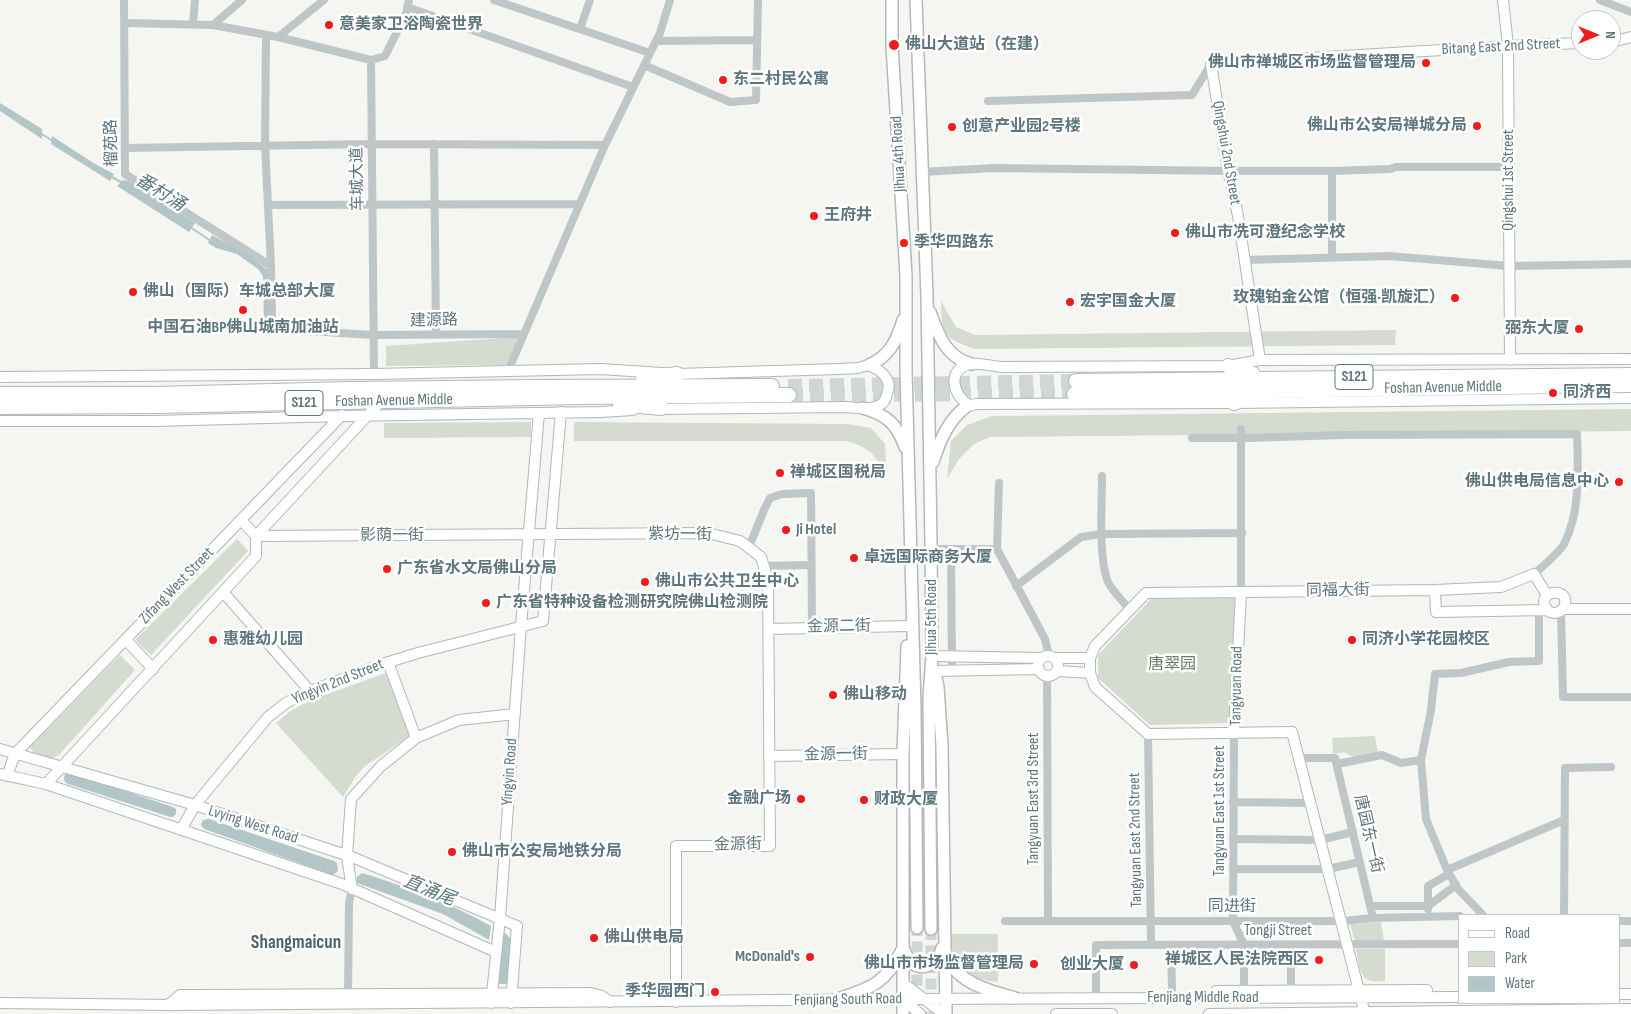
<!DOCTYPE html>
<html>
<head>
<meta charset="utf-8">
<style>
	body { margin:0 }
	#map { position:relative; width:1631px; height:1014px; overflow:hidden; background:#f5f5f1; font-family:"Sofia Sans Condensed",sans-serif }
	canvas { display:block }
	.legend { position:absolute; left:1458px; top:914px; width:162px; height:90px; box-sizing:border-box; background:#fff; border:1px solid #bfc9cb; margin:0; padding:6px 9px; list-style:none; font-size:15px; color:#5e777e }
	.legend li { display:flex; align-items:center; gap:10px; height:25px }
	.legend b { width:25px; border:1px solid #bfc9cb }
	.north { position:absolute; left:1571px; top:10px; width:50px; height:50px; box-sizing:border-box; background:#fff; border:1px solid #bfc9cb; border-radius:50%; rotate:90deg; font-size:14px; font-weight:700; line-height:20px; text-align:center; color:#5e777e }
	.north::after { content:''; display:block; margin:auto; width:18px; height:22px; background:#ee1d19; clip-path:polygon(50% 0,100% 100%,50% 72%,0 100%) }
</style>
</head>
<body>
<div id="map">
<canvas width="1631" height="1014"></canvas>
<ul class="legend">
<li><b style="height:6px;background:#fff"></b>Road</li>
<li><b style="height:14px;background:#d6dbd0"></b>Park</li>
<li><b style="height:14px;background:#b3c6c7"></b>Water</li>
</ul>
<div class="north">N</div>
</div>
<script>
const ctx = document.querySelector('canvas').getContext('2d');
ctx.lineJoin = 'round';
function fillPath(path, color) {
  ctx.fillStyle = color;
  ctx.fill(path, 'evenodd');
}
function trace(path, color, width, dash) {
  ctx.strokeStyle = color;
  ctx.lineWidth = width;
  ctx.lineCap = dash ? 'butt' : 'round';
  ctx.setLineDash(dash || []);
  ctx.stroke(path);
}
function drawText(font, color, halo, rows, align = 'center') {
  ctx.font = font + ' "Sofia Sans Condensed","Noto Sans SC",sans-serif';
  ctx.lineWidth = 5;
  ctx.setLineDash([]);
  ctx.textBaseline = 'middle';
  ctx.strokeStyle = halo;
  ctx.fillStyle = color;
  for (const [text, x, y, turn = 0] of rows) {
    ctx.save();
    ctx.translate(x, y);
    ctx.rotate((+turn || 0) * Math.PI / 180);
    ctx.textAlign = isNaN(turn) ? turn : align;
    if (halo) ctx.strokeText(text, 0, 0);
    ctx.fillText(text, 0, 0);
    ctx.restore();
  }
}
const green = new Path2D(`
	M941,301l15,26 19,8 421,-5 -1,15 -420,4c-33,-11 -33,-15 -34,-48z
	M519,337l-11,28 -122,1v-20z
	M1631,409v22l-641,6 -16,7 -15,15 -12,20 4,-38 16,-16 25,-9z
	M531,422v15l-147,1v-15z
	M574,422l273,2 24,4 14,16 2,33c-13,-23 -16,-29 -41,-36h-272z
	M237,539l11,12 -97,104 -16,-15z
	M1235,598l-5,125 -80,2 -52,-47v-23l53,-56z
	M120,655l15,15 -76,85 -7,3 -18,-5 -4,-6z
	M386,673l24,63 -45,30 -9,10 -13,21 -67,-74 16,-13 19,-10z
	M1375,736l3,17c-11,2 -25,7 -34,-1l-11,2 -1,-16z
	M1381,922l3,19h-29l-5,-17z
	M947,934h51v48c-34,-4 -47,-13 -51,-48z
	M1356,949h29v32c-5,0 -12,1 -17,-1 -9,-4 -10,-22 -12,-31z`);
const water = new Path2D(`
	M0,103l42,26v10l-42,-28z
	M52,136l43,28 19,10 -4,7 -59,-37z
	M123,180l6,1 66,42 -6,9 -72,-46z
	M212,235l33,18 23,17 1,52h-5l-1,-46 -5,-7 -21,-15 -21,-6 -8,-5z
	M68,772l105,35 3,2v5l-3,3h-3l-102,-33 -3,-2c-2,-5 -1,-7 3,-10z
	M209,819l125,42 3,2 1,8 -5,4 -3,-1 -126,-45 -3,-4 2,-5z
	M362,873c45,14 88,30 129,53l-2,14 -46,-26 -86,-31v-6z
	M503,931l8,8 -3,45h-9z`);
const stream = new Path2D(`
	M40,133l13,8
	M110,176l11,6
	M190,227l21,14`);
const primaryTunnel = new Path2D(`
	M931,929v85
	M917,1002v-74`);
const highwayTunnel = new Path2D(`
	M788,386l288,-5
	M789,395l285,-1`);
const street = new Path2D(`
	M124,0l1,174 146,92
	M494,0l156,53
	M1600,0l31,12
	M407,7l226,80
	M124,23l89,2 65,12 93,23
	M193,24l2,-24
	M213,25l29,-25
	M580,29l10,-29
	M266,35l-1,111 6,120 1,55 2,8 99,6 151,-1 81,-189 55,-112 10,-33
	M278,37l46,-37
	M656,41l101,-1
	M644,65l86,37 26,-2 2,-100
	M988,101l204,-6 19,-31
	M434,144l2,191
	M125,148l246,-4 234,1
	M1332,171v86
	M922,172l72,-4 240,3h98l58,-2 6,-2h113
	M268,205l311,-1
	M1245,260l144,-4 120,10 122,-2
	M508,371l16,-37
	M374,374l-3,-314 14,-4 21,-42 3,-14
	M1192,438h57l93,-3 235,-1c1,36 4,77 -13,110 -6,10 -21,22 -30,30
	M1102,476c0,28 -4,81 6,106 5,10 15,19 22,28
	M999,483l-2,66 48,90 4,17
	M749,547l15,-37 6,-12 12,-4 29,-1 1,135
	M931,549h66
	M951,549l1,122
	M764,566l47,-1
	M1016,586l65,-49 21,-3 140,-1
	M1241,592v-163
	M1561,612l2,85h68
	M1047,676l1,245
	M1234,732l-1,189 11,24v45
	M1148,734l3,211
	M1299,758h36l38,160
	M1337,764l45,-9 19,8 20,-3
	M1233,802l78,1
	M1233,839l87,1 33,-8
	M1233,869h95l32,-7
	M1447,870l117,-50
	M1371,906h57v-20l21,-12
	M1428,909v-3l28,-21
	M1483,915l-25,-26 -11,-19 -21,-51 -5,-59 10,-50 4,-36 26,-1 48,-11 30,-1v-50
	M1564,915l1,-147 46,-1
	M1005,921h337l31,-3 87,-2
	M1620,921h11
	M1620,943h11
	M1171,945l1,46
	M1291,945v45
	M348,994l1,-91 3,-14
	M1096,998v-53l364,-1`);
const secondary = new Path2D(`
	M1503,0l5,46 2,314
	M1611,42l20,-5
	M1260,360l-22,-144 -10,-46 -17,-106 297,-18 73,-3
	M0,377l374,-3 226,-5 77,5 162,-5 19,-1 11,-3c13,6 24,14 18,29 -1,6 -4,10 -9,12 -9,4 -22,2 -31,1l-192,2
	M969,405c-16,-9 -23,-36 1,-41 8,-1 23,2 32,3l226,-1 32,-6 371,-1
	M967,406l9,-2 258,-1 397,-5
	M0,421h154l187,-5 260,-4 32,-2
	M241,520l15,16 452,-3 32,8 21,16 7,24 2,265h-94v156
	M1435,590l66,-3 33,-13 13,21
	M223,592l87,99
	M1563,609c12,-23 -28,-20 -17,-1 4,7 12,6 17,1h68
	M769,629l140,-3
	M126,640l27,29
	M1038 666a10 10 0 1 1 20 0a10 10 0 1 1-20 0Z
	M932,656l110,2
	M1055,658h35
	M388,662l28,76
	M935,671l104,-2
	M1058,671l32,2
	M1234,732l7,-140
	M0,749l195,56 157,52 165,69 -6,77
	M769,756l134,-2
	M0,774l46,10 296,100 154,68
	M7,776l8,-22 327,-339
	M46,784l210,-228v-20l125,-135
	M181,830l14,-25 73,-88 18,-14 19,-10 77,-29 36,-11 125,-32 18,-209
	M352,889l-5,-33 4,-57 30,-33 35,-28 43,-18 56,-6
	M903,983l41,31
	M1216,991l211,-1
	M1620,994h11
	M903,999l17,15
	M0,1003l172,2 731,-6 557,-2
	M491,1003l9,-85 21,-292 18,-213
	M168,1005l12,-10h21l390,-2 11,3 8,6
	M1056,1014h56
	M1209,1014l422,-5
	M1365,1014l-73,-282 -144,2 -53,-47 -5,-14v-15l5,-12 51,-53 289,-3 1,22 111,-2`);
const primary = new Path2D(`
	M892,0v46l14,230v95l9,339 2,218
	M916,0l11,296 4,247 1,113 -3,41 2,232
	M930,312c8,22 16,46 42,52
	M869,365c21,-9 28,-25 34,-45
	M863,408c24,7 34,16 42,39
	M933,462c7,-22 15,-42 34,-56
	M935,672l3,15 4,59 4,268
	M904,950c2,4 4,10 8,13 14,10 27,-3 30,-15
	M944,955c4,6 8,12 13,17 15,15 38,20 58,26
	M835,1000c35,-12 50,-15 67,-50
	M903,1014v-260l4,-108`);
const highway = new Path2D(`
	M1228,366l25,8
	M643,379l34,-5
	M1076,381l555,-6
	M0,394h154l197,-5 184,-2 237,-1
	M1074,394l557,-9
	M1234,403l22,-8
	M620,404l41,4
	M0,407l155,-1 425,-9 209,-2`);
const markers = [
	[329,25,5,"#ee1d19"],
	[894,45,6,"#ee1d19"],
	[1426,63,5,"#ee1d19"],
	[723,80,5,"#ee1d19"],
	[1477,126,5,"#ee1d19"],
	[952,127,5,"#ee1d19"],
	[814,216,5,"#ee1d19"],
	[1175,233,5,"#ee1d19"],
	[904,243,5,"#ee1d19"],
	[133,292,5,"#ee1d19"],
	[1455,298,5,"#ee1d19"],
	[1070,302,5,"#ee1d19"],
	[243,310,5,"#ee1d19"],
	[1579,329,5,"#ee1d19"],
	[1553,393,5,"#ee1d19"],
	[780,473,5,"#ee1d19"],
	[1619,482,5,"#ee1d19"],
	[786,530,5,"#ee1d19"],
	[854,558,5,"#ee1d19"],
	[387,569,5,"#ee1d19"],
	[645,582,5,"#ee1d19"],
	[486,603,5,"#ee1d19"],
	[213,640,5,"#ee1d19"],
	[1352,640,5,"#ee1d19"],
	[833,695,5,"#ee1d19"],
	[801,799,5,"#ee1d19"],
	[864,800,5,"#ee1d19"],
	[452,852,5,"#ee1d19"],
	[594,938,5,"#ee1d19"],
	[810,957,5,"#ee1d19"],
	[1319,960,5,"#ee1d19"],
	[1034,964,5,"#ee1d19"],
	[1134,965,5,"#ee1d19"],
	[715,992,5,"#ee1d19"]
];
const shields = [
	[1354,377,38],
	[304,403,38]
];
const shieldNames = [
	["S121",1354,377],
	["S121",304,403]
];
const poiNames = [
	["意美家卫浴陶瓷世界",339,25],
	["佛山大道站（在建）",905,45],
	["佛山市禅城区市场监督管理局",1416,63,"right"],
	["东二村民公寓",733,80],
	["佛山市公安局禅城分局",1467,126,"right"],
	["创意产业园2号楼",962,127],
	["王府井",824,216],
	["佛山市冼可澄纪念学校",1185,233],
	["季华四路东",914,243],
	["佛山（国际）车城总部大厦",143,292],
	["玫瑰铂金公馆（恒强·凯旋汇）",1445,298,"right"],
	["宏宇国金大厦",1080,302],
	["中国石油BP佛山城南加油站",243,328,"center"],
	["弼东大厦",1569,329,"right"],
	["同济西",1563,393],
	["禅城区国税局",790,473],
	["佛山供电局信息中心",1609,482,"right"],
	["Ji Hotel",796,530],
	["卓远国际商务大厦",864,558],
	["广东省水文局佛山分局",397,569],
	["佛山市公共卫生中心",655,582],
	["广东省特种设备检测研究院佛山检测院",496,603],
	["惠雅幼儿园",223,640],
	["同济小学花园校区",1362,640],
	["佛山移动",843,695],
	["金融广场",791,799,"right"],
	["财政大厦",874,800],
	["佛山市公安局地铁分局",462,852],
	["佛山供电局",604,938],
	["McDonald's",800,957,"right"],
	["禅城区人民法院西区",1309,960,"right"],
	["佛山市市场监督管理局",1024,964,"right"],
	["创业大厦",1124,965,"right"],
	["季华园西门",705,992,"right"]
];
const streetNames = [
	["Bitang East 2nd Street",1501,47,-3],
	["榴苑路",112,143,-91],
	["Qingshui 2nd Street",1226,153,80],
	["Jihua 4th Road",899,154,-93],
	["车城大道",358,179,-91],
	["Qingshui 1st Street",1509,180,-90],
	["建源路",434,321,-1],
	["Foshan Avenue Middle",1443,388,-1],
	["Foshan Avenue Middle",394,401,-1],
	["紫坊一街",680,535,1],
	["影荫一街",392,536],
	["Zifang West Street",177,586,-46],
	["同福大街",1338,591,-1],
	["Jihua 5th Road",932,617,-90],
	["金源二街",839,627,-1],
	["Yingyin 2nd Street",338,682,-22],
	["Tangyuan Road",1237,686,-89],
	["金源一街",836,755,-1],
	["Yingyin Road",510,772,-86],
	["Tangyuan East 3rd Street",1034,799,-90],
	["Tangyuan East 1st Street",1220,811,-90],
	["Lvying West Road",253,825,18],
	["唐园东一街",1368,834,77],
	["Tangyuan East 2nd Street",1136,840,-91],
	["金源街",738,845,-1],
	["同进街",1232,907],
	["Tongji Street",1278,931],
	["Fenjiang Middle Road",1203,998],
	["Fenjiang South Road",848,1000,-1]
];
const parkNames = [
	["唐翠园",1172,665]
];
const waterNames = [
	["番村涌",160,193,32],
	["直涌尾",429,891,22]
];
const quarterNames = [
	["Shangmaicun",296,943]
];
fillPath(green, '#d6dbd0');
fillPath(water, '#b3c6c7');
trace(stream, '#b3c6c7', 2);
trace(primaryTunnel, '#cfd6d4', 11, [11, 5.5]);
trace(highwayTunnel, '#cfd6d4', 14, [14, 7]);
trace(secondary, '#afb8bb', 12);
trace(primary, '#b3b9bc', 14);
trace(highway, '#b2b8ba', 16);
trace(street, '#bfc6c8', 8);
trace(secondary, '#fff', 10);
trace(primary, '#fff', 11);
trace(highway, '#fff', 14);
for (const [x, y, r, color] of markers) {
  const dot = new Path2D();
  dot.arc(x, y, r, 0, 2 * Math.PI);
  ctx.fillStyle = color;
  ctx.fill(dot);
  trace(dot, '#fff', 2);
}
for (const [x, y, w] of shields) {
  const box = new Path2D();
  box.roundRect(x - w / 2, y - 12.5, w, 25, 4);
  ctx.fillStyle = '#fff';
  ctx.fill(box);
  trace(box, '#5e777e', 1);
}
drawText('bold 15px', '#5e777e', null, shieldNames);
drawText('bold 16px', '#5e777e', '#fff', poiNames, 'left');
drawText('16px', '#5e777e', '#fff', streetNames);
drawText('16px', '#6c7b62', '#fff', parkNames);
drawText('italic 18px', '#59787a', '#fff', waterNames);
drawText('bold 19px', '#516369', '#fff', quarterNames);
</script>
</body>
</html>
